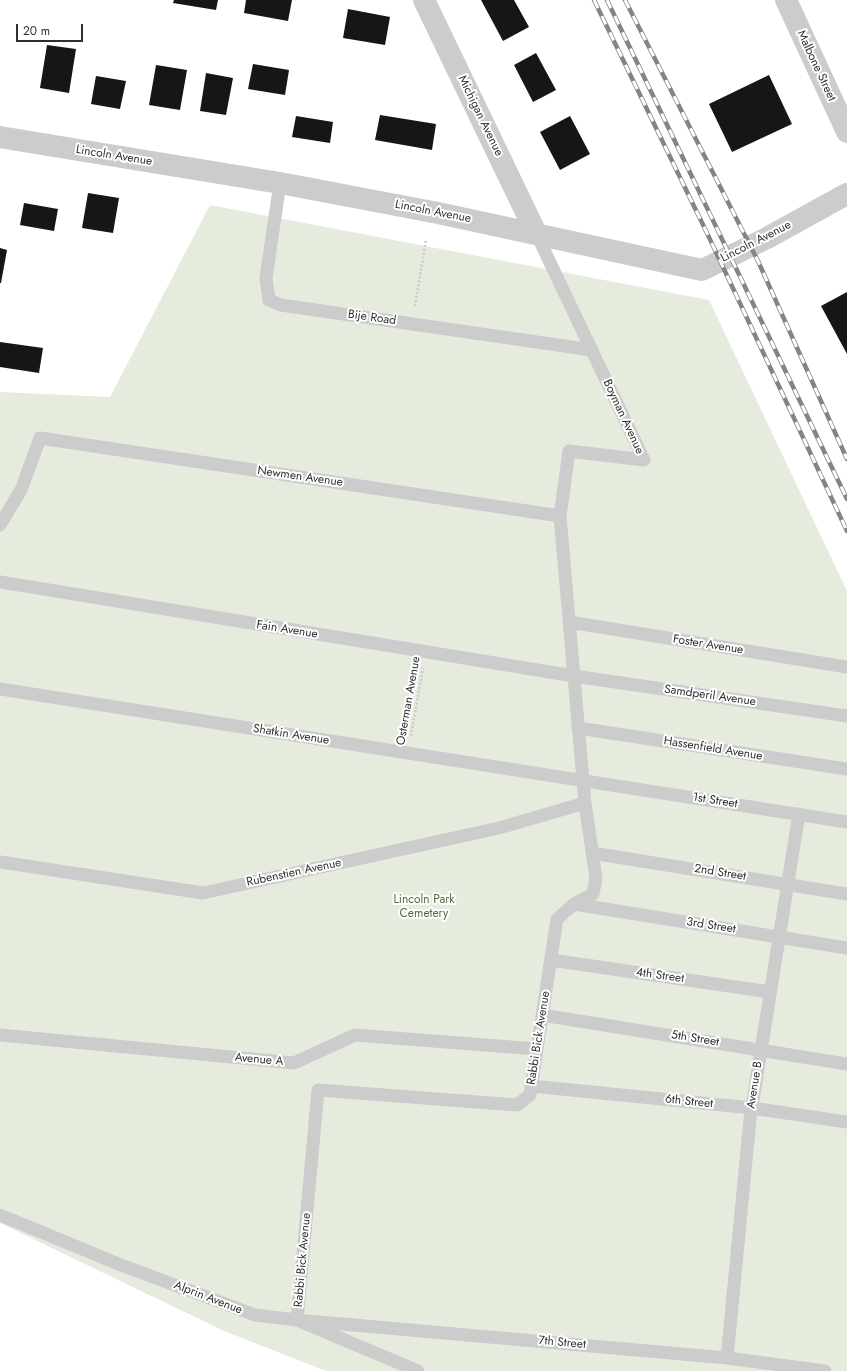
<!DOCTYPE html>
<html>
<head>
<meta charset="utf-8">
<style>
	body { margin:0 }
	#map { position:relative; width:847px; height:1371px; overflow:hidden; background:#fff; font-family:Jost,sans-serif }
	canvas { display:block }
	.scale { position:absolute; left:16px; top:24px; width:67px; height:18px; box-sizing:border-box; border:2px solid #2f2f2f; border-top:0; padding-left:5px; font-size:12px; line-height:14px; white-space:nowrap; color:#2f2f2f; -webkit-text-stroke:3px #fff; paint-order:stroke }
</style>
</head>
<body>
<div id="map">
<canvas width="847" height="1371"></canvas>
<div class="scale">20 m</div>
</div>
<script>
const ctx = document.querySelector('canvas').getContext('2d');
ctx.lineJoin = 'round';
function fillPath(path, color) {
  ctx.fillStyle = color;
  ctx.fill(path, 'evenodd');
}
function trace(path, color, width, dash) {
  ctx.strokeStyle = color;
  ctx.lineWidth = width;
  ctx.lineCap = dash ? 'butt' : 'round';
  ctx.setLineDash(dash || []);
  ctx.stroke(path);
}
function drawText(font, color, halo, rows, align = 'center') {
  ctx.font = font + ' Jost,sans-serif';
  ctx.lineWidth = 4;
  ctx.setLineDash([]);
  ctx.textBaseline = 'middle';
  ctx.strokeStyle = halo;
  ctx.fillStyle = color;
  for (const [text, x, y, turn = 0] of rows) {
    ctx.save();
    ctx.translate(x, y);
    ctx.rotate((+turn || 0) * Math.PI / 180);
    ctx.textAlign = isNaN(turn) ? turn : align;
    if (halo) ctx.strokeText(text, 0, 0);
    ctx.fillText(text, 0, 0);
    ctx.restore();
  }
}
const green = new Path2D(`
	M210,205l499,95 138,291v780h-521l-102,-40 -224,-108v-831l110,5z`);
const building = new Path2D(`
	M174,0h44l-2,10 -43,-7z
	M246,0h46l-4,21 -44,-8z
	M481,0h33l15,27 -26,14z
	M348,9l42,8 -5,28 -42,-7z
	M47,45l29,4 -7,44 -29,-5z
	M536,53l20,37 -23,12 -19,-37z
	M253,64l36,6 -4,25 -37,-6z
	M156,65l31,5 -7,40 -31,-5z
	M206,73l27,5 -7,37 -26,-4z
	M769,75l23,49 -60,28 -23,-48z
	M96,76l30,5 -6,28 -29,-5z
	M380,115l56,9 -4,26 -57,-10z
	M296,116l37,6 -3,21 -38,-6z
	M570,116l20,38 -30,16 -20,-38z
	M88,193l31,5 -6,35 -31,-5z
	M24,203l34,6 -4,22 -34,-6z
	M0,248l7,2 -6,33h-1z
	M847,292v62l-26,-48z
	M0,342l43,6 -4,25 -39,-6z`);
const path = new Path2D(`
	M415,306l11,-66
	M411,736l12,-68`);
const service = new Path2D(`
	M280,183l-14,95 3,22 12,5 311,45
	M536,233l108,227
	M0,525l21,-35 19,-52 520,78
	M0,582l574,94 273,40
	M569,622l278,45
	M0,689l847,133
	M578,728l269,41
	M592,853l255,41
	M0,862l203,31 296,-65 86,-25
	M574,904l273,44
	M551,960l219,32
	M542,1015l305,49
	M0,1035l294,28 61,-28 182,14
	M531,1086l221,22 95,14
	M0,1215l121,50 134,50 42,5 121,51
	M297,1320l21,-230 199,15 13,-10 27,-176 17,-15 19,-10 3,-16 -11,-75 -25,-287 9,-65 75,9
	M297,1320l430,38 98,13
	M727,1358l23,-239 49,-305`);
const minor = new Path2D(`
	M424,0l112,233
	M786,0l61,132`);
const tertiary = new Path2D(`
	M0,137l280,46 158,30 264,57 65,-32 80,-44`);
const rail = new Path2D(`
	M594,0l113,233 140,298
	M607,0l240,499
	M625,0l133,261 89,198`);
const streetNames = [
	["Malbone Street",816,66,65],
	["Michigan Avenue",480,116,64],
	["Lincoln Avenue",114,156,9],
	["Lincoln Avenue",433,212,11],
	["Lincoln Avenue",756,242,-27],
	["Bije Road",372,318,8],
	["Boyman Avenue",623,417,65],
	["Newmen Avenue",300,477,8],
	["Fain Avenue",287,630,9],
	["Foster Avenue",708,645,9],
	["Samdperil Avenue",710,696,8],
	["Osterman Avenue",409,701,-80],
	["Shatkin Avenue",291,735,9],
	["Hassenfield Avenue",713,749,9],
	["1st Street",715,801,9],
	["Rubenstien Avenue",294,873,-12],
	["2nd Street",720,873,9],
	["3rd Street",711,926,9],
	["4th Street",660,976,8],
	["Rabbi Bick Avenue",539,1038,-81],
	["5th Street",695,1039,9],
	["Avenue A",259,1060,5],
	["Avenue B",755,1085,-81],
	["6th Street",689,1102,6],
	["Rabbi Bick Avenue",303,1260,-85],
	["Alprin Avenue",208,1298,21],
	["7th Street",562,1343,5]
];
const parkNames = [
	["Lincoln Park",424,900],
	["Cemetery",424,914]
];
fillPath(green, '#e6ecdd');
fillPath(building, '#161616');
trace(path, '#ccc', 2.5, [2, 2]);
trace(service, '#ccc', 13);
trace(minor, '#ccc', 22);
trace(tertiary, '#ccc', 22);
trace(rail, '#848484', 4.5);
trace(rail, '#fff', 3, [9]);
drawText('12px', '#2f2f2f', '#fff', streetNames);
drawText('12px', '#55693e', '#fff', parkNames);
</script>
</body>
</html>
